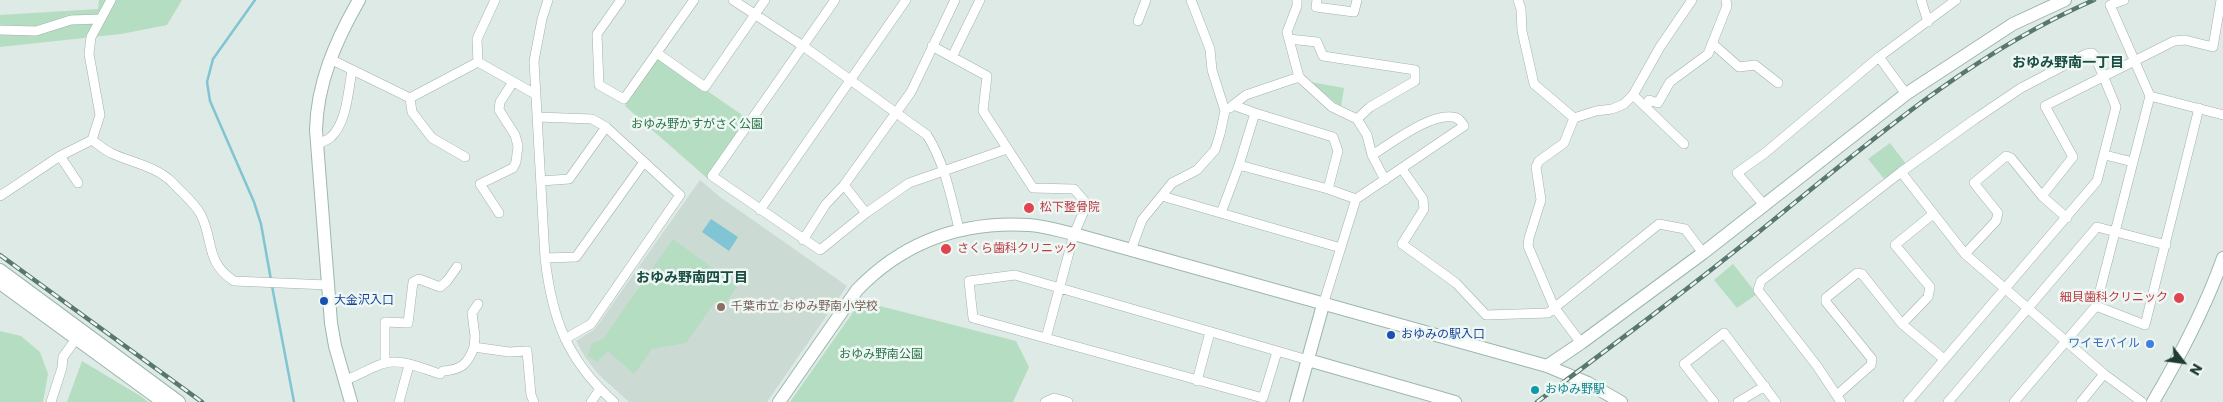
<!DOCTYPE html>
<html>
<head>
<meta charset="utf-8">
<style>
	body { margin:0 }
	#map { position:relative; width:2223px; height:402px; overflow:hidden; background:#deeae5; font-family:Poppins,sans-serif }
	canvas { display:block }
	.north { position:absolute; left:2158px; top:337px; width:50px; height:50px; -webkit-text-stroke:4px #eef7f3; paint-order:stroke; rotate:120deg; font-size:14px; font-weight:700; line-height:20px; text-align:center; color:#1e3b34 }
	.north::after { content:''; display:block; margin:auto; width:18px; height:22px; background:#1e3b34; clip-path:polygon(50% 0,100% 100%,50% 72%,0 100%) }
</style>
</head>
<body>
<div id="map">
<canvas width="2223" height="402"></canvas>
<div class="north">N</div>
</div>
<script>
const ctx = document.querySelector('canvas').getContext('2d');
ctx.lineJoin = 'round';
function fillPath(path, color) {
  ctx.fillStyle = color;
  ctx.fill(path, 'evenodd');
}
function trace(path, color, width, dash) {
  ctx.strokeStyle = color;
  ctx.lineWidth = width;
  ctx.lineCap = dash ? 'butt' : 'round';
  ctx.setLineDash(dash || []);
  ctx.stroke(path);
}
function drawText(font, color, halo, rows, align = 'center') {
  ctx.font = font + ' Poppins,"Noto Sans JP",sans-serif';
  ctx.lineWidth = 5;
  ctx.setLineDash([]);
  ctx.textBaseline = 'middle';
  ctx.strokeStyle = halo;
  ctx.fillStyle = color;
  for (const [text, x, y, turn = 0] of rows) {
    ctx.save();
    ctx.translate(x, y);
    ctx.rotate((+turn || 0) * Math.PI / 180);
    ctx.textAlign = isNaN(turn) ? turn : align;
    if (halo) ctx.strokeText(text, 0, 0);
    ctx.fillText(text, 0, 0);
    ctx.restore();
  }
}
const built = new Path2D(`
	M700,180l20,17 127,89 -80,116h-138l-31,-28 -13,-17 -9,-16 19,-12z`);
const green = new Path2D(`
	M99,0h83l-15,25 -46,9 -121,13v-32l98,-6z
	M658,57l90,62 -40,60 -83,-73z
	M1310,82l34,6 -3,19z
	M1890,143l16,21 -21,16 -17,-21z
	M673,239l64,47 -13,20 -9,-4 -29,41 -34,6 -18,25 -26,-23 -11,11 -9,-7 4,-12 11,-4z
	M1733,264l24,30 -20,14 -23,-28z
	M863,298l13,7 140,36 13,26 -16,35h-223z
	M0,331l21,5 19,16 8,22 -5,28h-43z
	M82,361l60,36 6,5h-81z`);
const water = new Path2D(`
	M711,219l27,18 -9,14 -27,-19z`);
const stream = new Path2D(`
	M255,0l-42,59 -6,23 3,19 44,101 7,22 10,56
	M272,286l22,116`);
const street = new Path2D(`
	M495,0l-18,39 1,23 57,32
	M548,0l-6,19 -8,42 11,197c7,61 22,102 69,144
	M621,0l-24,34 2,51 25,14 70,-99
	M733,0l70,46 124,89c18,29 24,62 32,94
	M835,0l-123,176 108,74 46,-37 43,-30 98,-34
	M1297,0v6l-10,26 12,45
	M1317,0l-1,7 38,5 3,-12
	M1518,0l3,9 1,22 12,53 40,34 -10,25 -25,18 -3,6 5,33 -12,38 -1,8 26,61 27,36
	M1921,0l7,22
	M1138,21l8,-21
	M0,30l36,1 35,-11 29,-1
	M1289,39l28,3 6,14 92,14v11l-45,26 -13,12
	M1712,43l27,24 16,-2 23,18
	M932,46l55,30 -4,35 50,77 41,1 13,15 -13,30 -28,104
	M657,53l48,34 60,-87
	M952,57l28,-57
	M1879,57l27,37
	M330,59l80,39
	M1633,95l51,49
	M2150,96l73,19
	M410,98l2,14 20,26 33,19
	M410,98l68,-36
	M1233,105l13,-10 53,-18 33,30 25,12 10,16 5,20 13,25
	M1647,106l2,-6 9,3 12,-21 38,-28 19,-48 -1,-6
	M1230,108l3,-3 22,8 -16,52
	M1255,113l78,24 5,14 -10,38
	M538,117l54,2 14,8 74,68 -89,129 -26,15
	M1574,118l22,-7 16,-2 12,-5 9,-9 27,-48 32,-47
	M92,140c6,4 12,10 19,13 21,10 45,13 62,30 8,9 22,20 28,32 13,26 4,47 33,66l94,4
	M317,145c4,-3 11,-5 14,-8 16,-15 17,-46 21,-66
	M2105,155l28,7
	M60,156l18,27
	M1402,169l21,30 1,10 -22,35 54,39 30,32 62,-2 111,-89 26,5 18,24
	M1901,172l64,82 139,120 38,28
	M541,181l28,-2 37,-52
	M844,185l22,28
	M0,196l60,-40 32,-16 8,-25 -11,-61 2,-17 20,-37
	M1162,196l179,52
	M2042,196l31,-39 -28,-51 129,-65 11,-1 28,7 8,-47
	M1356,199l108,-73c-3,-5 -6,-9 -12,-9 -23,-3 -60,26 -80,38
	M1764,205l-27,-32 28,-20 114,-96 77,-57
	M760,210l146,-210
	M499,213l-19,-29 33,-16 3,-6 2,-16 -3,-11 -16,-25 1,-8 13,-20
	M1221,213l18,-48 89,24 28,10 -33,106
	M1933,214l-38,31 35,42 -2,10 -26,27 42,35
	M803,240l23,-36 18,-19 67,-93 44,-92
	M1131,250l11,-30 30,-37 25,-13 18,-20 5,-16 5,-23 -13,-41 -2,-21 -19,-49
	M1965,254l31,-33 2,-8 -24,-30 32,-27 5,2 31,38 25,22
	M545,258l31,-1 68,-95
	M478,304l-6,9 3,23 -1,11 35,5 18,-1 4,44 3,7
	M2096,306l54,-210 -40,-91 14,-5
	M1277,352l-14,46 -290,-80 -4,-37 46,-6 293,85
	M385,363v-41l23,1 5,-41 6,-3 21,8 7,-6 10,-14
	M345,380c14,-4 24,-12 37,-16 17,-7 41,5 58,10l3,-3c18,-1 25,-7 31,-24
	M1197,381l13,-49
	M1837,395l34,-30 1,-6 -46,-57v-4l31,-25 5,1 40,50
	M51,402l11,-34 1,-11 13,-18
	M399,402l10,-37
	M591,402l9,-13
	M1045,402l9,-4 14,4
	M1714,402l-30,-38 40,-31 52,69
	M1738,402l27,-16
	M1841,402l-24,-36 -59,-76 3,-9 140,-109 74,-53 46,-31 65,-34 6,-1 3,3 21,51 -19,74 -189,221
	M1948,402l149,-175 69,18
	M2014,402l82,-96 49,19 54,-217
	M2081,402l23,-28`);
const secondary = new Path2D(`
	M0,270l179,132
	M0,283l163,119
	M1308,360l147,42
	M1547,366l34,-23 122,-90 203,-159 107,-70 52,-24
	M351,402l-16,-56 -4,-23 -15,-193c1,-47 20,-90 43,-130
	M779,402l78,-112c47,-49 105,-69 172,-65 15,1 31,6 45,9l473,132 41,17 33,19
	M1296,402l27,-97
	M2153,402c27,-46 52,-93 70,-144`);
const rail = new Path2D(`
	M0,255l202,147
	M1537,402c79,-59 158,-118 234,-180 102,-83 201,-169 323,-222`);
const markers = [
	[1029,208,6,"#e0444e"],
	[946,249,6,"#e0444e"],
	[2179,298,6,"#e0444e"],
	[324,301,5,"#1a4fb4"],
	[721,307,5,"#8d6e63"],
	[1391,335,5,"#1a4fb4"],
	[2150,344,5,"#3f7fe0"],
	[1535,390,5,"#0f9aa8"]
];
const parkNames = [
	["おゆみ野かすがさく公園",697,125],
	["おゆみ野南公園",881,355]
];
const healthNames = [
	["松下整骨院",1040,208],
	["さくら歯科クリニック",957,249],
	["細貝歯科クリニック",2168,298,"right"]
];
const transitNames = [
	["大金沢入口",334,301],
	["おゆみの駅入口",1401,335]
];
const educationNames = [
	["千葉市立 おゆみ野南小学校",731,307]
];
const shopNames = [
	["ワイモバイル",2140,344]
];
const cultureNames = [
	["おゆみ野駅",1545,390]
];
const neighbourhoodNames = [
	["おゆみ野南一丁目",2068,63],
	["おゆみ野南四丁目",692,278]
];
fillPath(built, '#ccdad4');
fillPath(green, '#b5ddc1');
fillPath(water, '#81c4d3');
trace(stream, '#81c4d3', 2.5);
trace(street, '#a1b2ac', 10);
trace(secondary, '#9cb7ae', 14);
trace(street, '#fff', 9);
trace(secondary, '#fff', 12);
trace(rail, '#58776f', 4.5);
trace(rail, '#eef7f3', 2.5, [8]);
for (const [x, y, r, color] of markers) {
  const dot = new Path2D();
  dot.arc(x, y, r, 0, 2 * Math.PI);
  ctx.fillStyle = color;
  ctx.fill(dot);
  trace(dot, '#eef7f3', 2);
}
drawText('12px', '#277347', '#eef7f3', parkNames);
drawText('12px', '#be3a42', '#eef7f3', healthNames, 'left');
drawText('12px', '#164399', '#eef7f3', transitNames, 'left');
drawText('12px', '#785e54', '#eef7f3', educationNames, 'left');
drawText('12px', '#366cbe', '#eef7f3', shopNames, 'right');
drawText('12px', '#0d838f', '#eef7f3', cultureNames, 'left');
drawText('bold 14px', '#1a4d42', '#eef7f3', neighbourhoodNames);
</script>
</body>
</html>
